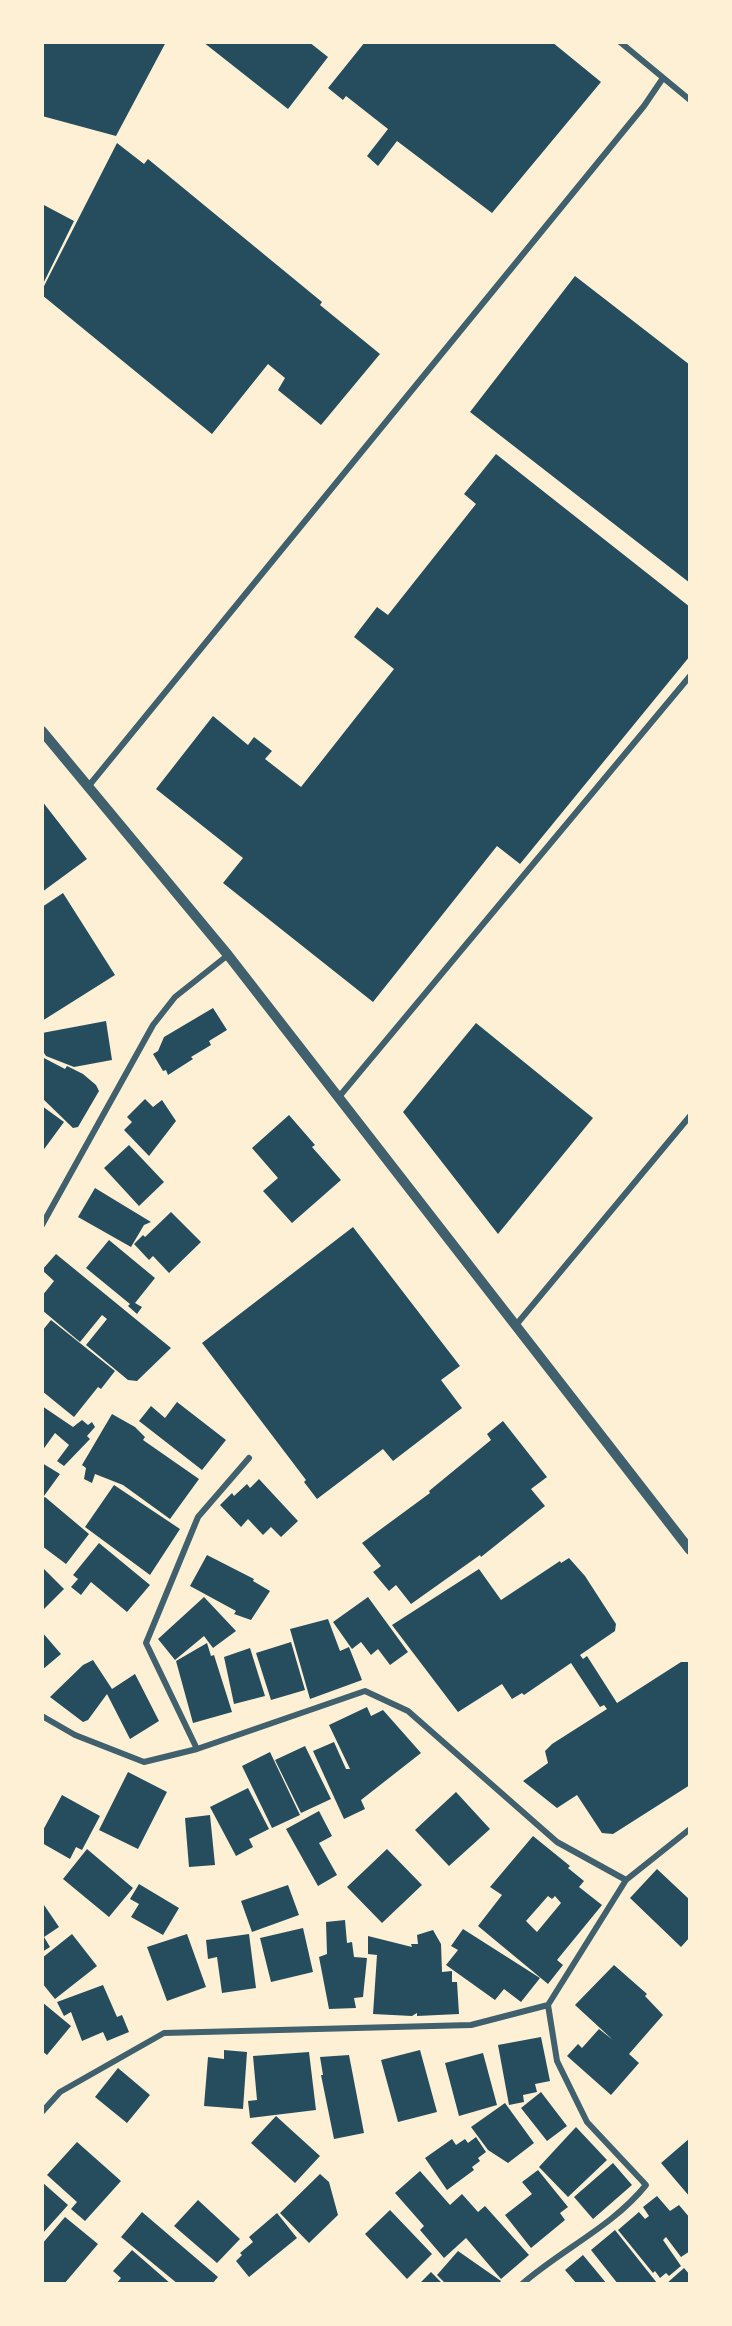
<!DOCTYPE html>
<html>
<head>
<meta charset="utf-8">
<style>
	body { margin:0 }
	#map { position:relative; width:732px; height:2326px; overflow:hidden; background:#fdf0d5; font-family:Overpass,sans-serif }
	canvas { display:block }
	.frame { position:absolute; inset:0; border:44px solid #fdf0d5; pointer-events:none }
</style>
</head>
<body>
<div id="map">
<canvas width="732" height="2326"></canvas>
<div class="frame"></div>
</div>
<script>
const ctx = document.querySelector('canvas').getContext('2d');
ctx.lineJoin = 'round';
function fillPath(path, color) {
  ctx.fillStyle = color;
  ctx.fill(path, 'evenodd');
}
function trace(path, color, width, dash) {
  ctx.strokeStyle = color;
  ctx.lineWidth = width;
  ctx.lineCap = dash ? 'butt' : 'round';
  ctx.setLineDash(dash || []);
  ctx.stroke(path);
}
const building = new Path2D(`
	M42,42h124l-50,94 -74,-20z
	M203,42h106l19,15 -40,52z
	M365,42h187l49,40 -109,131 -95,-72 -19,25 -11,-10 21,-27 -42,-33 -3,4 -15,-12z
	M117,143l27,21 4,-5 174,143 -2,3 60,49 -59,71 -43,-35 7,-12 -17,-14 -56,70 -170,-139v-5z
	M42,204l32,17 -32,65z
	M575,276l115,89v218l-220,-171z
	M496,454l194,153v49l-170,208 -23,-18 -124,156 -150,-119 20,-25 -87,-69 57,-73 35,29 6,-8 18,14 -7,8 36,28 93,-118 -40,-32 23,-30 11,8 88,-111 -12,-10z
	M42,801l45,58 -45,33z
	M63,893l52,82 -73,46v-114z
	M213,1008l14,22 -18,11 2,4 -20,12 2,2 -25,16 -2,-5 -3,1 -10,-17 5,-3 6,-14z
	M106,1021l6,39 -38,7 -28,-11 -4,-6v-17z
	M476,1023l117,95 -95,116 -95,-122z
	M42,1057l23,12 2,-3 16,8 13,11 3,6 -21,36 -5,1 -31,-30z
	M145,1099l8,8 9,-7 14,21 -27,35 -25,-26 8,-8 -5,-5z
	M42,1106l22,16 -22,30z
	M289,1115l26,30 -3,2 29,33 -49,43 -29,-32 15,-13 -26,-30z
	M129,1145l35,37 -25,24 -35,-38z
	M95,1188l56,34 -7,3 -13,22 -53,-30z
	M171,1212l30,30 -32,31 -16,-17 -4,4 -15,-16 9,-9 2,2z
	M353,1227l107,139 -19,14 21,28 -69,53 -10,-12 -66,50 -13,-17 2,-2 -104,-137z
	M109,1240l46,38 -20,25 7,4 -5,7 -9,-8 2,-2 -44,-36z
	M56,1254l115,94 -34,33 -9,-1 -42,-35 21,-26 -5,-4 -22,27 -38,-32v-14l12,-15 -12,-11z
	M51,1320l64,51 -14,18 -3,-2 -24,30 -32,-26v-60z
	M177,1402l49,38 -24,30 -63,-49 12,-15 14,12z
	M42,1406l31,21 9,-7 6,5 4,-3 3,5 -8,9 3,3 -26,27 -7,-5 12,-16 -14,-12 -13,18z
	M112,1414l23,13 10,10 -2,3 56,39 -29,40 -47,-34 -28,-11 -3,9 -8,-4 2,-11 -4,-3z
	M503,1421l44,56 -16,12 14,17 -64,51 -1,-2 -69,49 -15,-19 -7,6 -16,-19 8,-6 -19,-23 68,-50 -1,-2 62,-51 -4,-6z
	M42,1463l18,11 -16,22 -2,-2z
	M259,1479l39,42 -17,16 -10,-10 -8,8 -15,-16 -7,8 -21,-22 12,-12 2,3 13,-12 3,4z
	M114,1485l66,44 -30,46 -65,-48z
	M45,1497l44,37 -23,30 -24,-18v-47z
	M99,1543l51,42 -23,27 -36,-30 -10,13 -10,-8 7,-8 -5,-4z
	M207,1555l47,24 -1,2 17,10 -19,29 -17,-6 2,-3 -46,-25z
	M569,1558l16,18 31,48 -1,7 -35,24 3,4 4,-3 30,47 64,-41h9v123l-77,49 -11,-1 -25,-38 -20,13 -34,-27 25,-18 -3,-12 7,-7 55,-35 -3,-4 -4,2 -29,-44 -47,32 -2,-2 -10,6 -10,-15 -44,28 -66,-87 87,-56 22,31 59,-39 1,2z
	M42,1567l22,22 -22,22z
	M204,1597l32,34 -23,17 -9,-12 -29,24 -17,-21z
	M368,1597l40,55 -18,13 -12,-16 -7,6 -10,-13 -9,7 -19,-27z
	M328,1619l12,32 9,-4 13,33 -52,19 -20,-70z
	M42,1632l19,22 -19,16z
	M291,1642l14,48 -34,10 -15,-47z
	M207,1643l4,13 3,-1 18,57 -39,11 -17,-62z
	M250,1648l15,48 -31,8 -10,-47z
	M93,1660l19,29 23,-15 24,47 -29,18 -23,-45 -19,26 -5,2 -33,-25 33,-32z
	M367,1707l4,9 12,-6 38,43 -60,47 4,9 -21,10 -31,-68 21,-9 12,27h4l-21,-44z
	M305,1746l26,53 -30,14 -26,-53z
	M270,1752l30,63 -28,13 -30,-62z
	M128,1772l39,20 -29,57 -39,-19z
	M248,1788l21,41 -20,10 4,8 -17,9 -26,-49z
	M456,1792l34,37 -41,37 -34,-36z
	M62,1795l38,21 -18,34 -6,-3 -6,12 -28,-16v-11z
	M319,1811l13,25 -13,7 18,32 -19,11 -32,-57z
	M210,1815l5,50 -26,2 -4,-49z
	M533,1836l37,30 -2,2 16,13 -5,6 23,18 -45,55 6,5 -15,19 -70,-58 24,-31 -12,-8zM548,1896l4,3 3,-3 6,7 -24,29 -11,-11z
	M87,1849l46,39 -24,29 -46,-38z
	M387,1849l35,36 -40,38 -35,-36z
	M657,1869l33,31v37l-9,10 -51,-49z
	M139,1884l40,24 -16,27 -32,-18 8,-13 -9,-5z
	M288,1885l11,30 -47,17 -11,-31z
	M42,1902l17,25 -15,10 6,10 -8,5z
	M345,1920l2,23 5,-1 2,15 13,1 -4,39 -9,1 2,10 -27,1 -10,-52 8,-3 -1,-32z
	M303,1928l10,44 -42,10 -11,-44z
	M463,1929l77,49 -19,24 -17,-13 -9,11 -49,-35 12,-15 -7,-4z
	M433,1930l8,14 1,28 10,-1v11h5l2,32 -42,2v-3l-5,3 -39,-2 4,-59 -9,-1v-18l44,11 -1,-3h7l-1,-9z
	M72,1934l25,32 -42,33 -13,-16v-25z
	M187,1934l19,53 -39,14 -20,-54z
	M249,1934l7,54 -34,5 -5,-36 -9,2 -2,-19z
	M614,1965l33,29 -2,2 18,19 -34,39 10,9 -28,32 -44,-39 11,-12 4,4 17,-19 14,11 -38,-35z
	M103,1985l14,32 5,-2 7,17 -22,9 -4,-9 -21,9 -11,-29 -7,4 -7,-14z
	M42,2002l29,24 -24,29 -5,-4z
	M541,2037l9,44 -15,3 2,8 -14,3 1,7 -15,3 -11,-60z
	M224,2050l23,2 -4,57 -39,-3 4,-49 16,2z
	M420,2050l17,62 -39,10 -17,-62z
	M309,2052l7,58 -66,8 -2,-17 9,-1 -4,-44z
	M483,2053l14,52 -38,11 -14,-53z
	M349,2055l15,78 -30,6 -13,-64h2l-3,-18z
	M118,2068l32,27 -23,28 -32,-26z
	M541,2092l26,34 -20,15 -26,-33z
	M505,2103l29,40 -26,20 -20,-13 -17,-23z
	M276,2116l44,40 -25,27 -44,-40z
	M576,2127l31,33 -39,37 -29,-30z
	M476,2137l10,15 -8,6 2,3 -8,6 2,3 -27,20 -22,-32 27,-19 4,6 9,-6 3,4z
	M690,2138v59l-29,-34z
	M77,2142l44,39 -36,40 -14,-12 6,-7 -30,-27z
	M613,2163l19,22 -39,34 -19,-22z
	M538,2170l30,37 -8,6 5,7 -34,28 -26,-33 27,-21 -10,-12z
	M420,2171l30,34 12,-11 16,18 7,-6 44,49 -28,24 -35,-41 -22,20 -24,-28 4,-4 -29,-33z
	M320,2174l9,8 9,33 -29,28 -29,-30z
	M42,2182l26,23 -26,29z
	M657,2196l13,15 9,-6 11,13v33l-9,6 -15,-20 -3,3 18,26 -12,10 -3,-3 -6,5 -5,-7 -2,2 -35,-43 21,-18 6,7 4,-3 -6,-9z
	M198,2200l42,39 -23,24 -43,-37z
	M390,2210l42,44 -25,25 -42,-45z
	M142,2212l76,65 -6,7h-34l-57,-47z
	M277,2213l20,25 -48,39 -13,-16 6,-6 -2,-2 13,-11 -4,-5z
	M65,2217l33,27 -34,40h-22v-40z
	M615,2230l42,53 -1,1h-38l-27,-34z
	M132,2250l39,34h-55l5,-6 -8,-7z
	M458,2251l43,30 -2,3h-53l-9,-9z
	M583,2255l24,29h-30l-12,-14z
	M684,2268l6,7v9h-24z
	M431,2272l12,12h-24z`);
const minor = new Path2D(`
	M620,42l70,58
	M87,788l557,-682 19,-28
	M338,1098l352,-422
	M42,1225l111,-200 22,-28 53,-42
	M516,1325l174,-209
	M42,1716l33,19 69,27 53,-13 168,-58 43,20 149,131 69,38
	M197,1749l-51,-106 52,-126 51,-59
	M42,2112l18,-20 104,-59 307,-8 77,-20 78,-125 64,-51
	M522,2284c40,-35 90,-57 124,-99l-59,-63 -30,-61 -9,-56`);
const tertiary = new Path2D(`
	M42,731l186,224 462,595`);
fillPath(building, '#264d5e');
trace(minor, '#3f606c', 6);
trace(tertiary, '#3f606c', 10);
</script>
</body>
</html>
